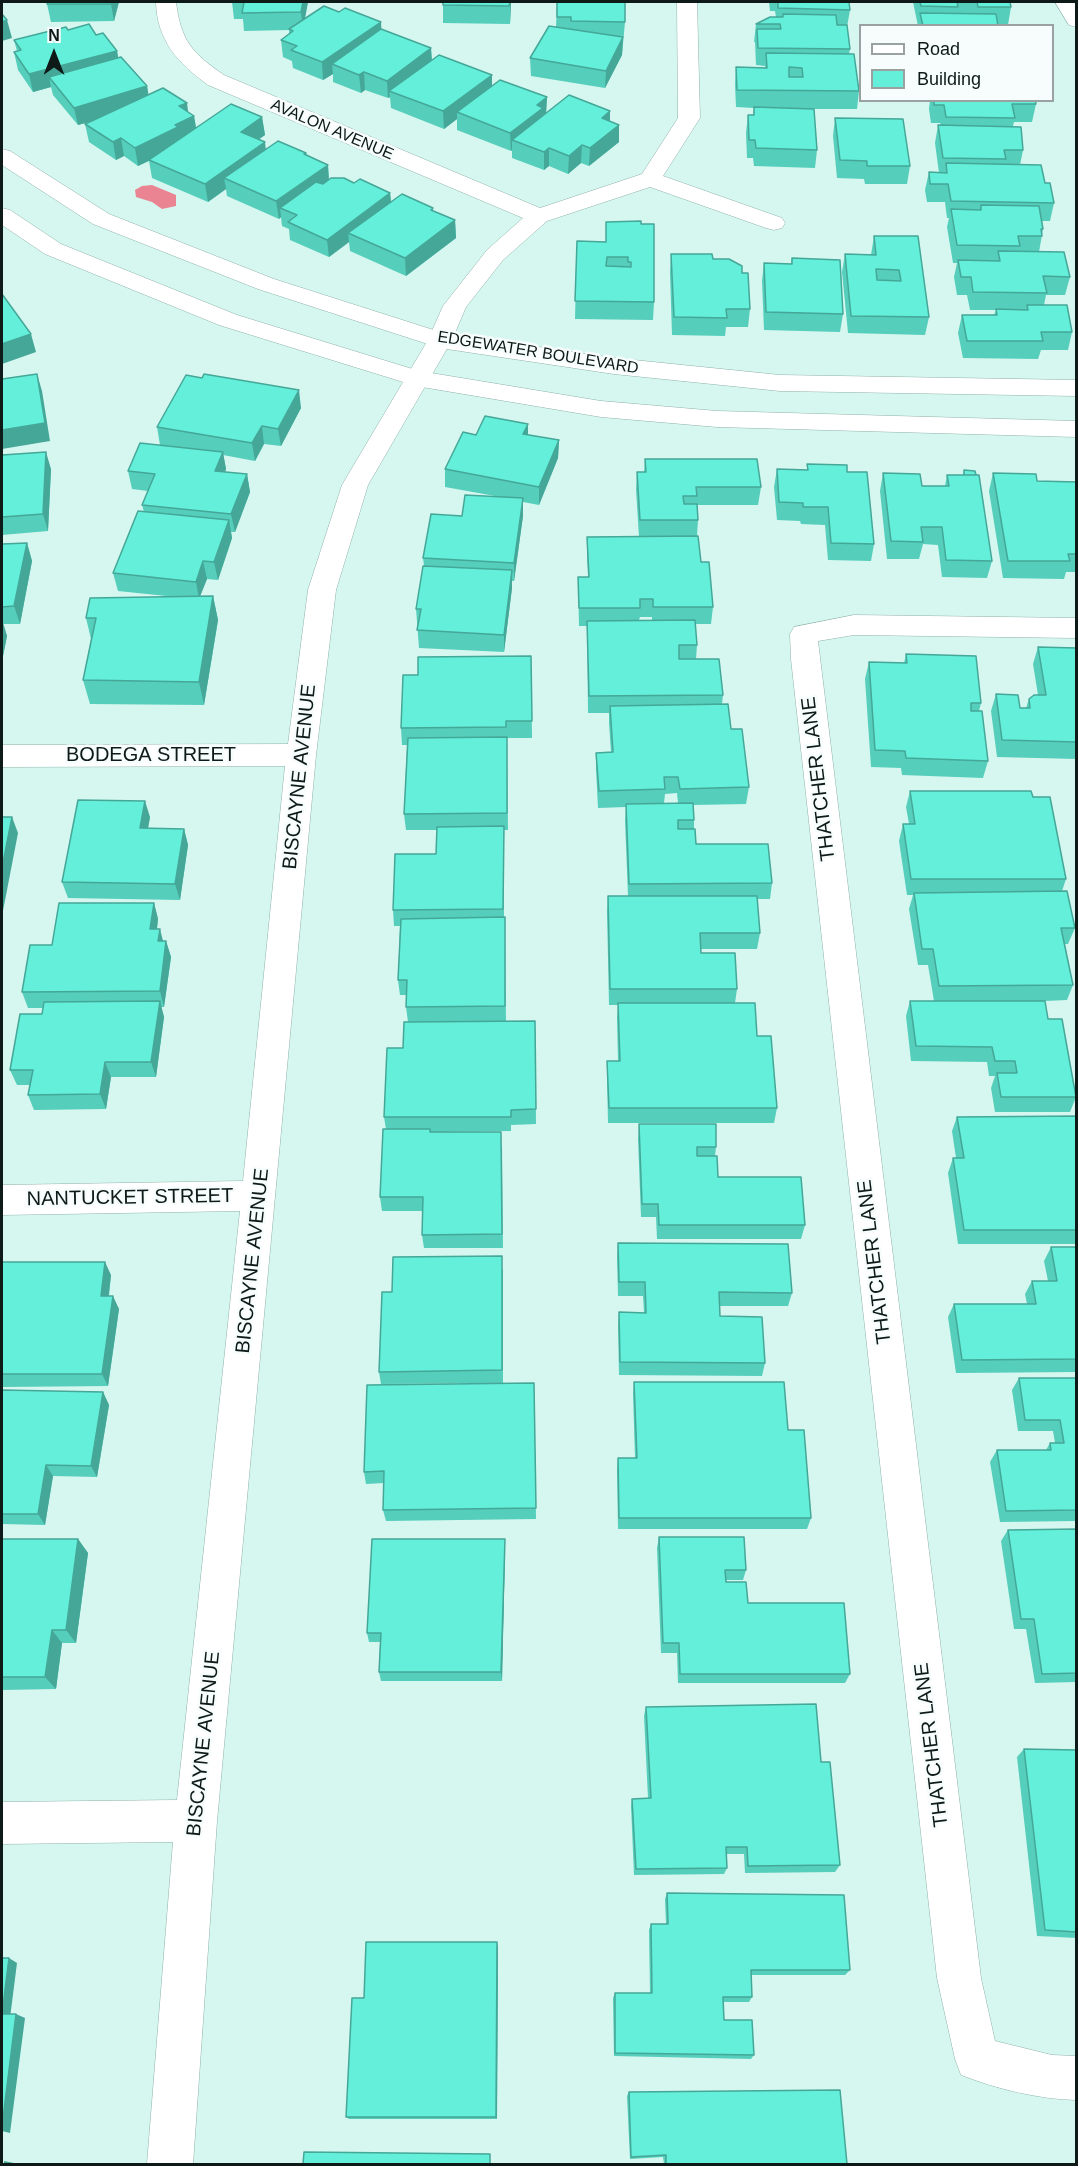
<!DOCTYPE html>
<html>
<head>
<meta charset="utf-8">
<style>
	body { margin:0 }
	#map { position:relative; width:1078px; height:2166px; overflow:hidden; background:#d5f7f0; font-family:Arial,sans-serif }
	canvas { display:block }
	.frame { position:absolute; inset:0; border:3px solid #0d1a17; pointer-events:none }
	.legend { position:absolute; left:859px; top:24px; width:195px; height:78px; box-sizing:border-box; background:#f7fdfc; border:2px solid #99a2a0; margin:0; padding:8px 10px; list-style:none; font-size:18px; color:#0d1a17 }
	.legend li { display:flex; align-items:center; gap:12px; height:30px }
	.legend b { width:30px; border:2px solid #99a2a0 }
	.north { position:absolute; left:24px; top:24px; width:60px; height:60px; -webkit-text-stroke:4px #f7fdfc; paint-order:stroke; rotate:0deg; font-size:16px; font-weight:700; line-height:24px; text-align:center; color:#0d1a17 }
	.north::after { content:''; display:block; margin:auto; width:21px; height:27px; background:#0d1a17; clip-path:polygon(50% 0,100% 100%,50% 72%,0 100%) }
</style>
</head>
<body>
<div id="map">
<canvas width="1078" height="2166"></canvas>
<div class="frame"></div>
<ul class="legend">
<li><b style="height:8px;background:#fff"></b>Road</li>
<li><b style="height:16px;background:#63efd9"></b>Building</li>
</ul>
<div class="north">N</div>
</div>
<script>
const ctx = document.querySelector('canvas').getContext('2d');
ctx.lineJoin = 'round';
function fillPath(path, color) {
  ctx.fillStyle = color;
  ctx.fill(path, 'evenodd');
}
function trace(path, color, width, dash) {
  ctx.strokeStyle = color;
  ctx.lineWidth = width;
  ctx.lineCap = dash ? 'butt' : 'round';
  ctx.setLineDash(dash || []);
  ctx.stroke(path);
}
function drawText(font, color, halo, rows, align = 'center') {
  ctx.font = font + ' Arial,sans-serif';
  ctx.lineWidth = 5;
  ctx.setLineDash([]);
  ctx.textBaseline = 'middle';
  ctx.strokeStyle = halo;
  ctx.fillStyle = color;
  for (const [text, x, y, turn = 0] of rows) {
    ctx.save();
    ctx.translate(x, y);
    ctx.rotate((+turn || 0) * Math.PI / 180);
    ctx.textAlign = isNaN(turn) ? turn : align;
    if (halo) ctx.strokeText(text, 0, 0);
    ctx.fillText(text, 0, 0);
    ctx.restore();
  }
}
const water = new Path2D(`
	M152,185l24,10v11l-14,3 -10,-7 -16,-5 -1,-7 7,-4z`);
const street = new Path2D(`
	M156,2h20c5,39 16,51 48,73l316,133 102,-34 36,-56 -1,-116h20l3,116 -37,58 119,42 3,5 -3,5 -8,2 -8,-2 -116,-41 -103,34 -44,39 -37,47 -14,33 -84,145 -32,105 -20,165 -99,1066 -24,343h-46l26,-322 -171,2v-42l175,-2 63,-589 -238,4v-30l241,-4 42,-415 -283,1v-22l286,-1 20,-154 34,-105 86,-145 15,-34 44,-56 36,-32 -315,-133c-30,-22 -51,-44 -52,-83z
	M1055,2h20l1,25 -7,-2z
	M854,615l222,3v20l-222,-3 -36,6 163,1337 14,63 57,14 24,1v44c-38,-1 -79,-11 -115,-25l-6,-16 -18,-81 -146,-1319 -1,-25 4,-7z`);
const secondary = new Path2D(`
	M2,149l8,2 99,63 165,65 169,54 171,25 166,17 296,5v16l-296,-5 -166,-17 -174,-26 -182,-59 -165,-65 -91,-59z
	M2,208l8,2 51,34 176,71 182,56 182,30 116,10 359,10v16l-359,-10 -116,-10 -185,-31 -197,-61 -174,-71 -43,-29z`);
const wall = new Path2D(`
	M48,2h71l-5,19 -63,1 -4,-18z
	M232,2h76l-4,17 78,10 49,19 1,12 60,15v10l55,12 -1,16 64,-2v10l9,21 -30,24 -8,-3 -13,11 -19,-8 -5,4 -32,-12v-8l-1,1 -54,-21v-11l-13,10 -53,-21 -1,-11 -2,1 -23,-8 -4,3 -28,-11v-8l-10,6 -30,-12 -1,-7 -9,-4 -2,-17 8,-6v-4l-45,1 -1,-12h-9z
	M511,2l-1,22 -67,-1v-18z
	M557,2l68,20 -3,33 -17,33 -74,-12 -1,-18 26,-31z
	M769,2h80l1,8 -3,17 3,22 -1,5 10,37 -2,18h-43l3,41 -2,18 -61,-2 -1,-8h-6l-1,-25 2,-18h5l1,-7 -18,-1 -1,-22 1,-18 29,1v-2l-9,-1 -1,-23h-1l2,-18 20,-7 -1,-6h-5z
	M913,2h97l1,5 -3,18 -90,1z
	M68,30l28,5 21,16 1,6 29,29 1,9 40,17 6,4 2,12 66,-11 3,18 -6,4 7,10 40,4 1,2 21,10 1,15 25,3 36,10 1,9 42,6v3l22,9 1,18 -50,38 -56,-25 -1,-9 -20,15 -39,-17 -1,-11 -7,-3 -1,-9 -2,2 -52,-23 -1,-7 -18,13 -56,-24 -3,-17 -11,5 -14,-10 -8,4 -27,-18 -4,-18 5,-2 -12,3 -25,-30 -2,-8 -18,5 -15,-22 -4,-18 3,-1 -3,-11z
	M930,100h105l1,4 -4,18h-18l-1,4 10,24 -3,15 25,18 9,20 -4,18h-8l1,8 -4,23 31,25 -5,18h-19l-2,10 28,27 -4,18h-27l-3,9 -75,-1 -5,-25 4,-18h32l2,-5h-26l-3,-15h-10l-3,-18 3,-14h-4l-6,-36 2,-9h-2l-2,-16h-18l-2,-12 4,-18 10,1 -4,-30 3,-18h3l-1,-2h-9l-2,-14z
	M835,118l75,48 -3,18h-42l-1,-5 -27,-1 -4,-42z
	M641,224l13,78 -1,18 -78,-1 2,-78 29,1z
	M874,236h44l11,81 -4,18 -77,-2 -6,-61 3,-18 26,1z
	M671,254l42,5 29,14 8,36 -2,18h-22l-1,9 -53,-1 -2,-63z
	M792,258l51,56 -3,18 -76,-2 -2,-49 2,-18 27,1z
	M301,408l-20,38 -17,-2 -9,17 -32,-6 3,14 -1,3 22,2 3,18 -15,40h-4l1,6 -14,42 -11,-1 -7,17h13l5,24 -14,85 -114,-1 -7,-24 8,-41 -5,-21 90,-21 -58,-6 -5,-18 31,-61 -2,-7 6,-14 -16,-2 -4,-18 32,-26 -3,-18z
	M476,435h52l31,5 -1,18 -19,47 -16,-3v14l-9,65h-2v7l-8,64 -85,-4 -3,-39 8,-43 -1,-8 39,-42 33,-20 -50,-9v-18z
	M2,455l49,14 -3,62 -46,4z
	M645,459l116,28 -3,18h-61l1,15 -1,16 4,26 12,45 -2,17h-16l2,21 -1,14 27,36 -1,9 27,83 -3,17 -53,1 1,15v9l2,15 76,39 -2,16h-13l3,34 -3,16h-57l1,4 36,36 -2,14 22,33 20,72 -3,15h-166l-1,-47v-15h11l-1,-43 1,-13h-9l-2,-93 1,-16h20l-3,-76 1,-13 -28,1 -2,-39v-16l15,-1 -2,-29v-10h-21l-1,-87h-8l-1,-49h10l-1,-22v-18h52l-3,-48 1,-17h7zM640,617h12v3h-13zM677,793l1,10h-14l1,-9z
	M807,464l40,8 27,72 -3,17 -43,-1 -3,-35 -24,-1 -1,-3 -23,-1 -3,-33 3,-18 30,1z
	M964,470l28,91 -5,17 -45,-1 -4,-32 -15,-1 -4,15h-32l-7,-68 3,-18 39,13h23l2,-11h16z
	M993,473l44,8 40,1v90h-11l-2,7 -61,-1 -14,-87z
	M27,543l5,18 -12,63h-17l4,12 -5,25v-117z
	M1038,647l39,1v111l-80,-2 -6,-46 5,-17 24,14h6l3,-9 9,-4 -5,-31z
	M906,654l75,49 -2,8 9,50 -5,17 -81,-3 -1,-7 -30,-1 -6,-88 4,-17 35,1z
	M531,656l1,82h-25l1,92h-4v87l1,16 1,89 29,-1 1,103 -25,1v6l-80,1 71,14 1,102h-79l-2,-13 1,-24h-41l-2,-14 6,-68 -2,-12 19,-69 5,-26 -2,-15v-12h-6l-2,-15 2,-54h-6l-1,-16 43,-56 1,-24h-31l-2,-16 3,-69h-5l-1,-17 17,-53z
	M910,791l123,6 33,82 -4,12 13,37 -7,16h-3l8,41 -6,15 -22,1 3,18 28,78 -6,15h-75l-4,-24 4,-12h-6l-2,-14 -76,-1 -5,-45 4,-15h24l-6,-36h-10l-9,-56 4,-14h-6l-8,-54 4,-17h6l-3,-17z
	M150,817l-2,11 36,1 4,16 -8,55 -112,-2 -6,-16z
	M154,903l4,16 -1,10 6,12h3l5,16 -7,50h-3l3,10 -8,60h-45l-5,32 -72,1 -6,-15 2,-10h-13l-7,-15 32,-56 1,-6h-15l-6,-16 30,-47z
	M1077,1116v128h-119l-10,-71 5,-15h3l-4,-27 5,-14z
	M639,1124l77,23 -1,9 3,21 87,48 -4,14h-144l-1,-22h-15l-3,-78z
	M618,1243l174,50 -4,13h-68v10l45,47 -3,13 -143,-1 -1,-50 1,-13 25,1 -1,-17h-25l-1,-40z
	M1051,1247h26v125l-121,1 -8,-56 6,-13h73l-2,-10 7,-13h16l-4,-20z
	M2,1262l109,13 -2,21 10,13 -11,77 -106,1z
	M503,1269v114l-122,1 -2,-12 13,-80z
	M1019,1378h58v143l-77,1 -10,-60 7,-12h49l4,-7h5l-2,-12h-35l-6,-41z
	M634,1382l154,48 23,88 -4,11h-189l-1,-59 1,-12h17l-2,-64z
	M534,1383l2,136 -150,2 -3,-11 1,-27 -18,1 -2,-12z
	M2,1390l101,2 6,13 -12,72 -44,-1 -8,49 -43,-1z
	M1077,1529v153l-42,1 -9,-54h-12l-13,-88 7,-11z
	M659,1537l87,33 -3,10h-17v2l22,21 102,71 -5,9h-167l-1,-30h-16l-4,-105z
	M2,1539h76l10,14 -12,90h-14l-6,46 -54,1z
	M505,1550l-3,131h-121l-2,-9 1,-30h-11l-2,-9z
	M646,1707l175,55 19,103 -5,7 -90,1 -1,-19h-18l1,14 -3,6 -90,1 -3,-69 1,-7 16,-1 -4,-82z
	M1024,1749l53,1v188l-40,-2 -20,-179z
	M667,1893l183,77 -5,5h-94l1,22 -3,5h-26l1,18 30,35 -3,4 -137,-3 -1,-58 2,-5h35l-1,-63 2,-6h15l-1,-25z
	M498,1947l-1,172h-148l-3,-2 18,-119z
	M629,2092l218,72h-183l-1,-7 -33,2 -3,-63z`);
const shadedWall = new Path2D(`
	M112,2h7l-5,19 -3,-17z
	M303,2h5l-5,28 -2,-18z
	M510,2h1l-1,22z
	M7,20l5,18 -10,3v-19z
	M381,22l1,18 -50,24 1,10 -10,6 -1,-18z
	M623,37l-1,18 -17,33 1,-17z
	M431,48l1,18 -43,25 1,6 -2,1 -1,-17z
	M117,51l3,18 -71,8 2,10 -18,5 -4,-18z
	M364,72l1,18 -4,3 -2,-18z
	M492,75v18l-35,19v7l-13,10 -1,-18z
	M147,86l3,17 -72,22 -4,-17z
	M547,97l-1,18 -34,25v10l-1,1 -1,-18 27,-28z
	M187,103l2,15 5,-2 3,18 -16,11 -43,21 -3,-18 40,-23 4,-19z
	M610,111v18l-8,-11z
	M262,117l3,18 -21,15 -3,-18z
	M619,125v17l-30,24 1,-18z
	M121,138l3,18 -8,4 -3,-18z
	M265,142l2,18 -43,18 2,11 -18,13 -3,-18z
	M582,145l-1,18 -13,11 1,-18z
	M549,148v18l-5,4v-18z
	M328,165l1,18 -49,25 1,9 -2,2 -3,-18z
	M390,193l2,18 -44,22 1,9 -20,15 -2,-17z
	M455,220l1,18 -50,38 -1,-18z
	M31,334l5,18 -34,12v-20z
	M37,374l5,17 8,50 -48,8v-19z
	M299,390l2,18 -20,38 -3,-17z
	M528,424v18l-5,-8z
	M262,426l2,18 -9,17 -3,-18z
	M559,440l-1,18 -19,47v-18z
	M46,452l5,17 -3,62 -5,-17z
	M223,452l3,17 -8,19 -3,-17z
	M247,474l3,18 -15,40 -4,-18z
	M523,498v18l-9,65v-18z
	M229,520l3,18 -14,42 -4,-18z
	M27,543l5,18 -12,63 -6,-18z
	M203,561l4,18 -8,20 -3,-17z
	M512,570v18l-8,64v-17z
	M213,596l5,24 -14,85 -5,-23z
	M2,619l5,17 -5,25z
	M145,801l5,16 -5,28 -5,-17z
	M12,817l6,16 -16,83v-48z
	M184,829l4,16 -8,55 -5,-16z
	M154,903l4,16 -3,26 -5,-16z
	M160,929l4,16 -6,-4z
	M166,941l5,16 -7,50 -4,-16z
	M160,1001l4,16 -8,60 -5,-15z
	M105,1062l6,15 -5,32 -6,-15z
	M105,1262l6,13 -4,34 -6,-13z
	M113,1296l6,13 -11,77 -6,-12z
	M103,1392l6,13 -12,72 -6,-11z
	M46,1465l7,11 -8,49 -7,-11z
	M78,1539l10,14 -12,90 -10,-13z
	M505,1539v11l-3,131 -1,-9z
	M52,1630l10,13 -6,46 -11,-12z
	M497,1942l1,5 -1,172 -1,-2z
	M9,1958l8,5 -7,55 -8,-4z
	M16,2014l9,4 -15,115 -8,-2v-5z
	M4,2161l10,2 -1,1h-9z`);
const building = new Path2D(`
	M48,2h64l-1,2h-64z
	M232,2h71l-2,10 -59,1 2,-11z
	M443,2h67l-1,4 -66,-1z
	M557,2h68v20l-54,-1v-4h-14z
	M778,2h71l1,8 -72,-2z
	M920,2h37l1,5 -37,-1z
	M977,2h33l1,5h-33z
	M324,6l15,6 6,-4 36,14 -59,40 -31,-12 6,-4 -16,-6 12,-9 -4,-2z
	M920,13l76,1 2,12h-75z
	M2,14l5,6 -5,2z
	M783,14l53,1 1,10h10l3,24 -92,-1 -1,-19h24l-1,-5h-24l14,-7h13z
	M89,24l7,11 7,-2 14,18 -88,23 -15,-22 7,-2 -7,-10 52,-13 2,3z
	M549,26l74,11 -17,34 -76,-13z
	M381,29l50,19 -44,33 -23,-9 -5,3 -27,-11z
	M766,53l88,1 5,37 -122,-1 -1,-23 31,1zM789,67l13,1 1,9h-14z
	M439,55l53,20 -49,36 -54,-20z
	M121,57l26,29 -73,22 -25,-31z
	M500,80l47,17 -10,8 6,3 -33,25 -53,-21z
	M163,88l24,15 -8,3 15,10 -19,9 3,2 -43,21 -14,-10 -8,4 -28,-18z
	M569,95l41,16 -8,7 17,7 -29,23 -8,-3 -13,11 -20,-8 -5,4 -32,-12z
	M934,100h101l1,4h-24l3,14 -69,-1 -2,-12h-10z
	M231,104l31,13 -21,15 24,10 -60,42 -56,-24z
	M754,107l60,2 3,41 -61,-2 -1,-8h-6l-1,-25h6z
	M835,118l68,1 7,47h-43v-5l-27,-1z
	M938,125l83,2 2,23h-19l2,9 -63,-1z
	M278,141l28,12 -2,1 24,11 -52,36 -52,-23z
	M946,163l95,2 4,18h5l4,20 -103,-2 -3,-17h-18l-1,-12 18,1z
	M331,178h13l10,5 6,-4 30,14 -63,47 -39,-18 9,-7 -17,-7 36,-26 7,2z
	M402,194l31,14 -2,2 24,10 -50,38 -57,-25z
	M981,205l58,1 4,23h-2l1,7h-24l2,10 -63,-1 -6,-36 30,1z
	M641,221v3h13v78l-79,-1 2,-60 29,1v-20zM607,257h21v5h3v5l-25,-1z
	M874,236h44l11,81 -78,-1 -6,-62 31,1zM876,269l23,1 2,11 -24,-1z
	M998,251l66,1 6,25 -27,-1 4,17 -74,-1 -2,-15h-10l-3,-17 42,1z
	M671,254h41l1,5h16l13,7v7h6l2,36h-24l1,9 -53,-1z
	M792,258l48,2 3,54 -77,-2 -2,-49 28,1z
	M2,294l29,40 -29,10z
	M1027,305h40l5,27h-31l2,9h-76l-5,-26h35l-1,-6 32,1z
	M37,374l8,49 -43,7v-51z
	M204,374l95,16 -21,39 -16,-3 -10,17 -95,-16 29,-52 16,3z
	M485,416l43,8 -5,10 36,6 -20,47 -94,-18 18,-37 13,3z
	M140,443l83,9 -8,19 32,3 -16,40 -89,-9 13,-31 -27,-3z
	M46,452l-3,62 -41,3v-62z
	M645,459h112l4,28h-65l1,9h-14l1,8h13l1,16h-58l-3,-48h9z
	M807,464l40,1v7h20l7,72 -43,-1 -3,-36h-25v-4l-24,-1 -2,-33 31,1z
	M964,470l11,1 1,4h-12z
	M883,473l37,1 2,12h27l-2,-11h32l13,86 -46,-1 -4,-33h-21l2,15 -32,-1z
	M993,473l43,1 1,7 40,1v72h-9l2,7h-62z
	M465,495l58,3 -9,65 -91,-5 8,-44 31,2z
	M138,511l91,9 -15,42 -11,-1 -7,21 -83,-9z
	M698,536l3,26h8l4,45h-60v-8h-13v9h-61l-1,-31h11l-2,-40z
	M27,543l-13,63 -12,1v-63z
	M423,566l89,4 -8,65 -87,-5 4,-21h-5z
	M213,596l-14,86 -116,-2 13,-62h-10l4,-20z
	M695,620l2,25h-18v14h40l4,36 -134,1 -2,-75z
	M1038,647l39,1v94l-75,-2 -6,-46 22,1 2,13h10l-1,-9 5,-4h12z
	M906,654l70,2 5,47h-10v8h11l6,50 -82,-3 -1,-7 -30,-1 -6,-88 38,1z
	M531,656l1,65h-26v6l-105,1 2,-53h15v-18z
	M728,704l3,25h11l7,58 -69,2 -2,-12h-14l1,12 -66,2 -3,-38 17,-1 -3,-46z
	M507,737v76l-103,1 4,-76z
	M910,791h121l2,6h17l16,82h-155l-8,-55h12z
	M78,800l67,1 -5,27 44,1 -9,55 -113,-2z
	M693,803l1,17h-16v9h17l1,15h72l4,39 -143,1 -3,-80z
	M2,817h10l-10,51z
	M504,826l-1,83 -110,1 2,-56h41l1,-27z
	M1067,891l8,37h-14l12,57 -134,1 -6,-37h-11l-8,-56z
	M608,896h149l3,37h-60l1,20h34l2,36h-127z
	M59,903h95l-4,26h10l-2,12h8l-6,50 -138,1 8,-47h22z
	M505,917v89l-99,1 1,-27h-9l3,-61z
	M160,1001l-9,61h-46l-5,32 -72,1 5,-25h-23l10,-56h22l2,-12z
	M910,1001h135l3,18h14l14,78h-75l-4,-24h20l-2,-12h-20l-3,-14 -76,-1z
	M618,1003h137l2,33h14l6,72h-168l-2,-47h13z
	M535,1021l1,88 -25,1v7h-127l3,-69h16l1,-26z
	M1077,1116v114h-113l-11,-72h11l-7,-41z
	M639,1124h77v23h-19v9h20l1,21h83l4,48h-146l-1,-21h-16z
	M383,1129h47v3h71l1,102 -80,1 1,-38h-43z
	M618,1243l170,1 4,49 -73,-1 1,24 42,1 3,46 -145,-1 -1,-50 27,1 -1,-31h-26z
	M1051,1247h26v112l-115,1 -8,-56h82l-4,-23h25z
	M502,1256v114l-123,2 3,-80h10l1,-35z
	M2,1262h103l-4,34h12l-11,78h-100z
	M1019,1378h58v132l-71,1 -9,-61h54l-1,-7h14l-4,-23h-35z
	M634,1382h150l4,48h16l7,88h-192l-1,-60h19z
	M534,1383l2,125 -153,2 1,-39 -20,1 3,-87z
	M2,1390l101,2 -12,74 -45,-1 -8,49h-36z
	M1077,1529v144l-35,1 -8,-55h-13l-13,-89z
	M659,1537h85l2,33h-21l1,12h20l2,21h96l6,71h-170l-1,-31h-16z
	M2,1539h76l-12,91h-14l-7,47h-43z
	M372,1539h133l-4,133h-122l2,-39h-14z
	M816,1704l5,58h9l10,103 -92,1 -1,-19h-21l1,21 -91,1 -4,-70 19,-1 -5,-91z
	M1024,1749l53,1v182l-32,-2z
	M667,1893l177,2 6,75h-99l1,27h-29l1,23h28l2,35 -139,-2v-60h37l-1,-69h17z
	M366,1942h131l-1,175h-150l6,-119h12z
	M2,1958h7l-7,56h14l-14,112z
	M840,2090l7,74h-181v-9l-35,2 -2,-65z
	M304,2152l186,2v10h-187z`);
const farStreetnames = [
	["AVALON AVENUE",332,130,23],
	["EDGEWATER BOULEVARD",538,353,9]
];
const streetNames = [
	["BODEGA STREET",151,755],
	["BISCAYNE AVENUE",300,777,-84],
	["THATCHER LANE",819,779,-97],
	["NANTUCKET STREET",130,1198,-1],
	["BISCAYNE AVENUE",253,1261,-84],
	["THATCHER LANE",875,1262,-97],
	["BISCAYNE AVENUE",204,1744,-84],
	["THATCHER LANE",932,1745,-97]
];
fillPath(water, '#ea8492');
trace(street, '#90b1aa', 1);
trace(secondary, '#90b1aa', 1);
fillPath(street, '#fff');
fillPath(secondary, '#fff');
fillPath(wall, '#55cebb');
fillPath(shadedWall, '#45a798');
fillPath(building, '#63efd9');
trace(building, '#45a798', 1.5);
drawText('16px', '#0d1a17', '#f7fdfc', farStreetnames);
drawText('20px', '#0d1a17', '#f7fdfc', streetNames);
</script>
</body>
</html>
